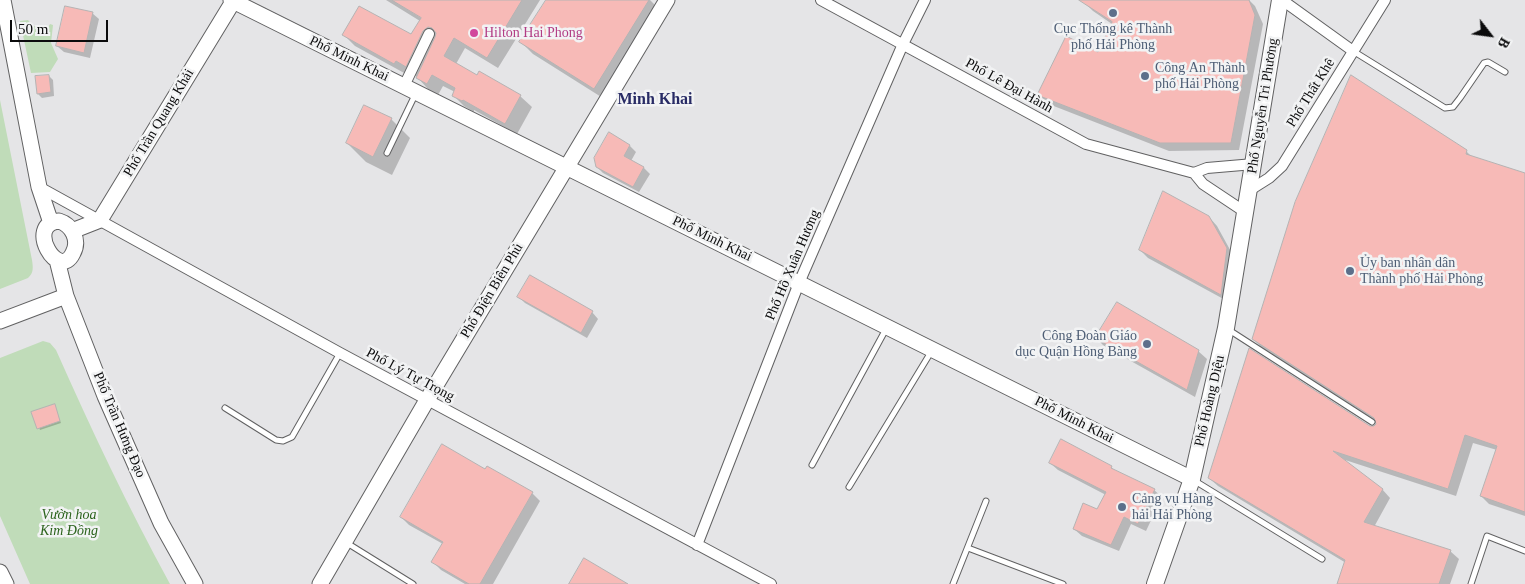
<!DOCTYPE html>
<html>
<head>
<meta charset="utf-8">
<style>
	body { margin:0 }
	#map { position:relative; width:1525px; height:584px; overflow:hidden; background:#e5e5e7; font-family:Georgia,serif }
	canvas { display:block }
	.north { position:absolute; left:1465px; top:10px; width:50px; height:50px; -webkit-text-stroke:4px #f2f3f4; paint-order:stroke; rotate:120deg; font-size:14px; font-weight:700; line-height:20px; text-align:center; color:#0b0b0c }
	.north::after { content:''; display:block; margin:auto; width:18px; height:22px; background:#0b0b0c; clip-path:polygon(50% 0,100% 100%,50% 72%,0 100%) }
	.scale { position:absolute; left:10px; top:20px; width:98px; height:22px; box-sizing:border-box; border:2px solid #0b0b0c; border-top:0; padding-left:6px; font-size:15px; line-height:18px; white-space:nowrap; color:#0b0b0c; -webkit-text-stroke:4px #f2f3f4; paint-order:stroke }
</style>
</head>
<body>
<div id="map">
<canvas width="1525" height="584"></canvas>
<div class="north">B</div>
<div class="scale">50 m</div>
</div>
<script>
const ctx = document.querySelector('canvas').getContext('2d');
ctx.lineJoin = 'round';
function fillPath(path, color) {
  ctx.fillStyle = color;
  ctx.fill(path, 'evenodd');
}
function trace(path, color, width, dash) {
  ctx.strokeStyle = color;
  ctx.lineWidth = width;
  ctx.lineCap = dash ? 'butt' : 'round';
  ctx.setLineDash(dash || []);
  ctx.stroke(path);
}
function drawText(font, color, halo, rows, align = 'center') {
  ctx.font = font + ' Georgia,serif';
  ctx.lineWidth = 5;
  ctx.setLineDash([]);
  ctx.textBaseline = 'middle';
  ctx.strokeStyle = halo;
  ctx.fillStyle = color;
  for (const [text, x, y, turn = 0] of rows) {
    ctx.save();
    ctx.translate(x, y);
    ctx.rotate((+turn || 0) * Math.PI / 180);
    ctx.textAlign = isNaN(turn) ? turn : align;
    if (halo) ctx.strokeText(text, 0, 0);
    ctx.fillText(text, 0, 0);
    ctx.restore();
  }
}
const green = new Path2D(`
	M28,20l4,5 11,5 4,-1 3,-5 3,1 -2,18 7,16 -8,13 -19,1 -11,-52z
	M0,100l32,160c1,7 2,13 -4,18l-28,11z
	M43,341l7,2 6,7c35,79 72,157 114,234h-140l-30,-68v-158z`);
const shadow = new Path2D(`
	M386,0h154l-42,68 -33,-20 -9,16 22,13 2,-4 40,23 12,11 -15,27 -43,-24v2l-10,-6 -11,-11 2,-3 -12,-6 -5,9 -10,-6 -11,-12 -10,-6 -1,3 -51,-28 -11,-11 68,1 8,-15z
	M547,0h103l11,11 -55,89 -73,-46 -12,-12z
	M1085,0h164l6,6 8,18 -24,126 -70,1 -123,-48 -8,-8 61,-41 13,-30 -19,-13 -9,-9z
	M92,13l7,6 -9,39 -26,-6 -7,-6z
	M49,76l4,4 1,16 -12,2 -4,-4z
	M391,119l19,19 -18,37 -26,-13 -19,-19z
	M609,134l21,12 6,6 -5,9 13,7 6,6 -11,18 -36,-19 -6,-6z
	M1466,151l7,7 52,17v341l-36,-12 -8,-8 16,-46 -24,-7 -17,53 -114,-37 40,30 8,9 -16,29 76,24 9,8 -9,25h-112l8,-21 -128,-77 -9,-8 160,-51h5l3,-3 -1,-3 -115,-74 -8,-8z
	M1209,217l8,9 17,31 -5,45 -81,-44 -8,-8z
	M519,297l73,15 6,7 -11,19 -62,-35z
	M1096,338l102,13 9,8 -12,38 -91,-51z
	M54,405l7,18 -21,7 -7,-18z
	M1050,463l61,4 5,5 38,18 8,7 -16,34 -15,-7 -12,27 -37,-15 -8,-7 24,-18 8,-16 -48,-25z
	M487,467l45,26 8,8 -47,83h-28l-24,-14 -8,-8 10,-18 -34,-19 -8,-8 84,-47z`);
const building = new Path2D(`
	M392,0h130l-35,58 -33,-20 -10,18 33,19 2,-4 42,24 -16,29 -42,-24 -1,1 -10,-5 3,-8 -23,-13 -5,9 -11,-6 19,-41 1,-4 -4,-5 -4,-1 -5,4 -17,36 -10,-6 -2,3 -52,-29 17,-29 52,28 10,-16z
	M546,0h103l-55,89 -75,-47z
	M1079,0h170l6,15 -24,128h-71l-123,-48 29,-59 32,16 14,-30z
	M65,6l28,6 -9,41 -28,-7z
	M49,75l2,17 -14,2 -2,-18z
	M1351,75l116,75 -1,4 59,19v339l-45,-16 17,-50 -32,-11 -17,54 -115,-38 50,38 -19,33 87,28 -12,34h-102l8,-24 -137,-82 41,-130 121,78h4l2,-2 -2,-6 -122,-79 43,-137z
	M364,105l28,13 -19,39 -27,-14z
	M609,132l21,13 -6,11 20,11 -11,20 -37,-20 -2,-9z
	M1163,191l46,25 18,32 -6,47 -82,-45z
	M530,275l63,36 -12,22 -64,-36z
	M1117,302l82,48 -12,40 -92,-52z
	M55,404l5,17 -23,8 -6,-17z
	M1061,439l51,27 -1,2 44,21 -17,35 -14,-7 -13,28 -38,-16 10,-26 14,6 9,-17 -57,-29z
	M442,444l43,25 2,-3 46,26 -53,92h-11l-38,-22 12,-20 -43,-25z
	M584,558l44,26h-59z`);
const lane = new Path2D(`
	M1353,51l92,57 8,-1 7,-9 24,-35 4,-1 17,10
	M387,153l28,-58
	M1229,330l143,92
	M225,408l51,32 7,1 9,-4 48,-84
	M812,465l74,-136
	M1195,481l127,78
	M849,487l82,-135
	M347,543l66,41
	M968,548l95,36
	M953,584l33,-83
	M1471,584l16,-48 38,15`);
const street = new Path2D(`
	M821,0l265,144 108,29 9,11 42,28
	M1282,0l71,51
	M404,86l25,-52
	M1194,173l13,-5 47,-4
	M39,187l301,166 431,231
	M1250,190l19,-12 13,-12 103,-166
	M697,545l102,-262 104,-239 22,-44`);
const secondary = new Path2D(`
	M3,0l36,187 12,36
	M231,0l961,479
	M59,221c13,4 21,19 14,32 -14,30 -49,-29 -14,-32z
	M72,231l28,-11 134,-220
	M57,260l9,36 39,100 56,127 34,61
	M0,321l66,-25
	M0,572l6,12
	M320,584l107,-184 240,-400`);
const primary = new Path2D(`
	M1155,584l37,-105 34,-151 54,-328`);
const markers = [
	[1113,13,5,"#5c6f8a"],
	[474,33,5,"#d1479c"],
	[1145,76,5,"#5c6f8a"],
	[1350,271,5,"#5c6f8a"],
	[1147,344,5,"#5c6f8a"],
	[1122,507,5,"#5c6f8a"]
];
const serviceNames = [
	["Cục Thống kê Thành",1113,29,"center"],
	["phố Hải Phòng",1113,45,"center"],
	["Công An Thành",1155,68],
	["phố Hải Phòng",1155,84],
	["Ủy ban nhân dân",1360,263],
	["Thành phố Hải Phòng",1360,279],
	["Công Đoàn Giáo",1137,336,"right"],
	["dục Quận Hồng Bàng",1137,352,"right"],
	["Cảng vụ Hàng",1132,499],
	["hải Hải Phòng",1132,515]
];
const hotelNames = [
	["Hilton Hai Phong",484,33]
];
const streetNames = [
	["Phố Minh Khai",349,59,26],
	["Phố Lê Đại Hành",1009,86,29],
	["Phố Thất Khê",1311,93,-58],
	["Phố Nguyễn Tri Phương",1263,106,-81],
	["Phố Trần Quang Khải",159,123,-59],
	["Phố Minh Khai",712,239,26],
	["Phố Hồ Xuân Hương",793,265,-67],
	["Phố Điện Biên Phủ",492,291,-59],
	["Phố Lý Tự Trọng",410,375,28],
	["Phố Hoàng Diệu",1210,401,-77],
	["Phố Minh Khai",1074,420,27],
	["Phố Trần Hưng Đạo",119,425,67]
];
const parkNames = [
	["Vườn hoa",69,515],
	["Kim Đồng",69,531]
];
const quarterNames = [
	["Minh Khai",655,100]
];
fillPath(green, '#c0dcb9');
fillPath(shadow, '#0003');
fillPath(building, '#f7bab7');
trace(building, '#b5b3b3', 1);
trace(lane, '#616162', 7);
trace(street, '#616162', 12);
trace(secondary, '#616162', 17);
trace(primary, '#616162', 18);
trace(lane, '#fff', 5);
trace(street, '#fff', 10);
trace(secondary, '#fff', 15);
trace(primary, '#fff', 16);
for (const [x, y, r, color] of markers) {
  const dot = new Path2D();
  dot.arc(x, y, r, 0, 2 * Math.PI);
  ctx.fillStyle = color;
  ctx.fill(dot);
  trace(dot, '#f2f3f4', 2);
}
drawText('14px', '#4e5e75', '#f2f3f4', serviceNames, 'left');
drawText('14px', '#b23c85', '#f2f3f4', hotelNames, 'left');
drawText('14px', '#0b0b0c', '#f2f3f4', streetNames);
drawText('italic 14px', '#2b631c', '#f2f3f4', parkNames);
drawText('bold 16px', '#282b65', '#f2f3f4', quarterNames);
</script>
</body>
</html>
